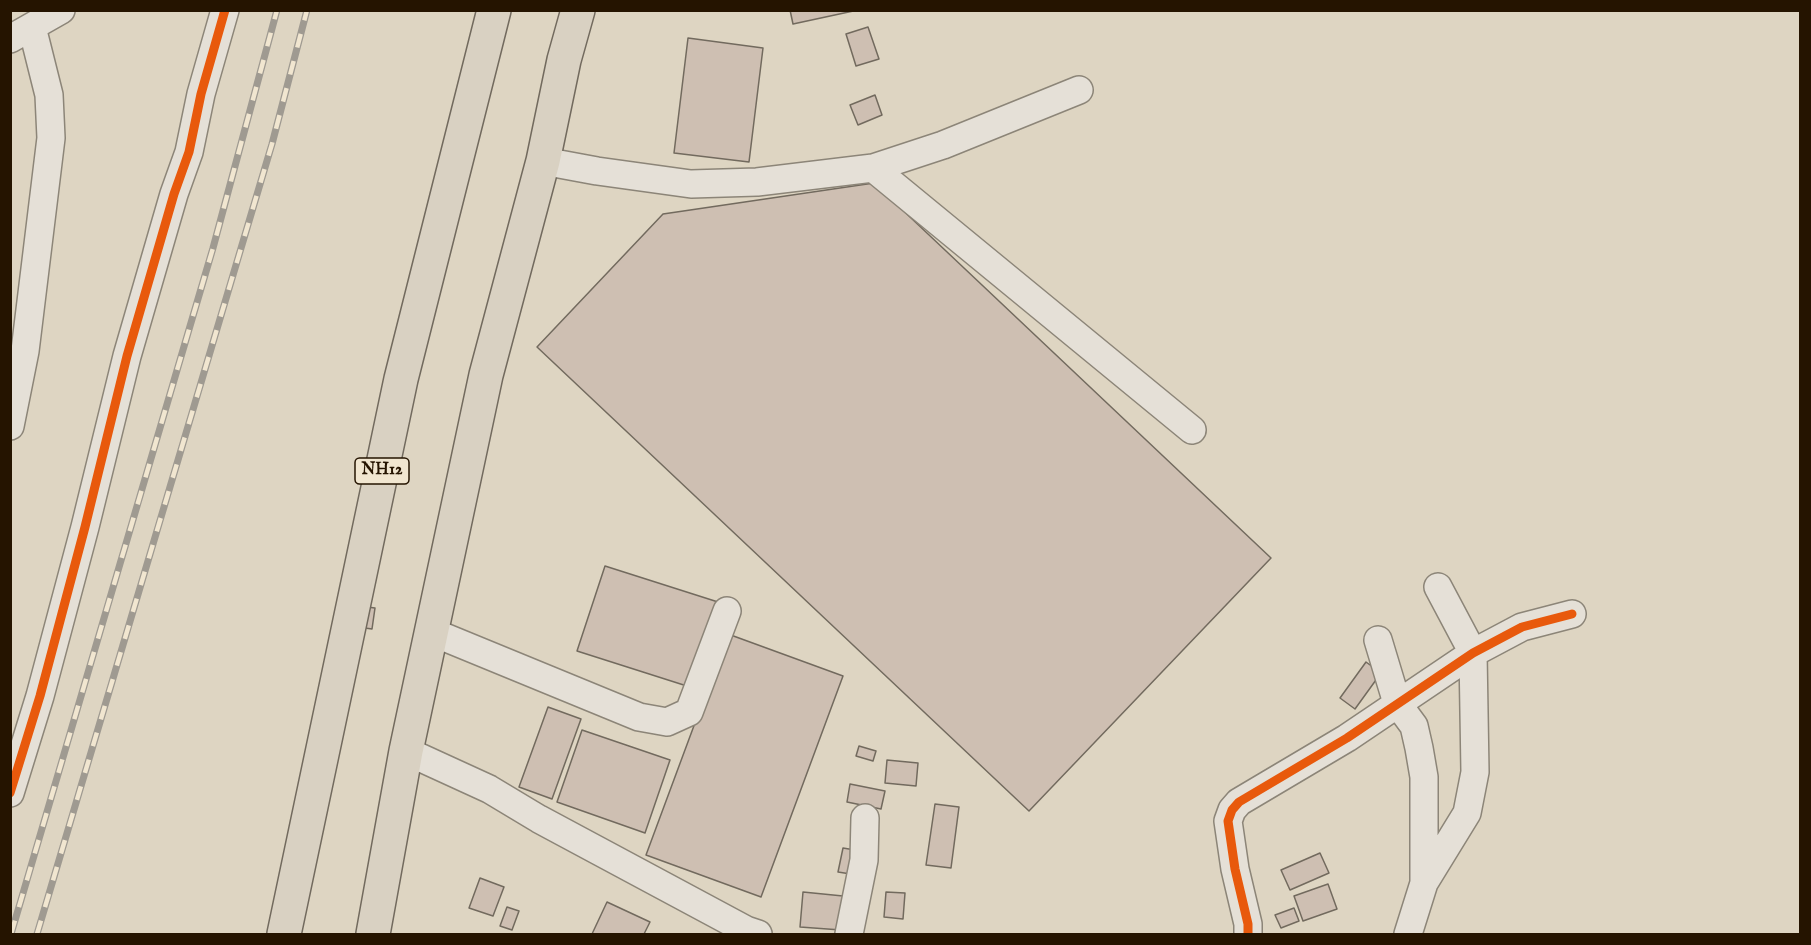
<!DOCTYPE html>
<html>
<head>
<meta charset="utf-8">
<style>
	body { margin:0 }
	#map { position:relative; width:1811px; height:945px; overflow:hidden; background:#ded5c2; font-family:"IM FELL English",serif }
	canvas { display:block }
	.frame { position:absolute; inset:0; border:12px solid #251400; pointer-events:none }
</style>
</head>
<body>
<div id="map">
<canvas width="1811" height="945"></canvas>
<div class="frame"></div>
</div>
<script>
const ctx = document.querySelector('canvas').getContext('2d');
ctx.lineJoin = 'round';
function fillPath(path, color) {
  ctx.fillStyle = color;
  ctx.fill(path, 'evenodd');
}
function trace(path, color, width, dash) {
  ctx.strokeStyle = color;
  ctx.lineWidth = width;
  ctx.lineCap = dash ? 'butt' : 'round';
  ctx.setLineDash(dash || []);
  ctx.stroke(path);
}
function drawText(font, color, halo, rows, align = 'center') {
  ctx.font = font + ' "IM FELL English",serif';
  ctx.lineWidth = 4.5;
  ctx.setLineDash([]);
  ctx.textBaseline = 'middle';
  ctx.strokeStyle = halo;
  ctx.fillStyle = color;
  for (const [text, x, y, turn = 0] of rows) {
    ctx.save();
    ctx.translate(x, y);
    ctx.rotate((+turn || 0) * Math.PI / 180);
    ctx.textAlign = isNaN(turn) ? turn : align;
    if (halo) ctx.strokeText(text, 0, 0);
    ctx.fillText(text, 0, 0);
    ctx.restore();
  }
}
const building = new Path2D(`
	M790,10h68l-65,14z
	M868,27l11,32 -23,7 -10,-32z
	M688,38l75,10 -14,114 -75,-9z
	M875,95l7,20 -24,10 -8,-20z
	M874,183l397,375 -242,253 -492,-464 126,-133z
	M605,566l113,36 -28,85 -113,-36z
	M367,607l8,1 -3,21 -7,-1z
	M728,634l115,42 -82,221 -115,-42z
	M1366,662l15,11 -26,36 -15,-11z
	M548,707l33,12 -29,80 -33,-12z
	M582,730l88,30 -25,73 -88,-31z
	M859,746l17,5 -3,10 -17,-5z
	M887,760l31,3 -2,23 -31,-3z
	M850,784l35,7 -4,18 -34,-7z
	M935,804l24,3 -8,61 -25,-3z
	M843,848l18,3 -4,24 -19,-3z
	M1320,853l9,20 -39,17 -9,-20z
	M480,878l24,9 -11,29 -24,-8z
	M1328,884l9,25 -34,12 -9,-25z
	M803,892l40,4 -2,34 -41,-3z
	M886,892l19,1 -2,26 -19,-2z
	M607,902l43,20 -6,12h-52z
	M507,907l12,4 -7,19 -12,-4z
	M1294,908l5,13 -18,7 -6,-13z`);
const minor = new Path2D(`
	M10,39l51,-29
	M543,161l54,10 94,13 66,-2 116,-14 70,-23 136,-55
	M873,168l319,262
	M10,426l15,-75 26,-213 -2,-43 -17,-68
	M432,632l207,85 28,5 22,-10 38,-101
	M1378,640l19,63 17,23 5,22 5,29v106
	M406,751l83,38 50,30 207,111 12,4
	M10,793l30,-97 45,-169 42,-171 47,-162 15,-42 12,-58 24,-84
	M849,934l15,-74 1,-42
	M1248,934v-10l-13,-55 -7,-48 4,-11 7,-8 108,-64 126,-85 49,-26 50,-13
	M1408,934l16,-51 43,-70 8,-41 -2,-119 -35,-66`);
const highway = new Path2D(`
	M284,934l117,-555 93,-369
	M373,934l33,-183 80,-376 57,-214 21,-101 14,-50`);
const rail = new Path2D(`
	M11,934l202,-686 64,-238
	M37,934l235,-790 35,-134`);
const cycleway = new Path2D(`
	M10,793l30,-97 45,-169 42,-171 47,-162 15,-42 12,-58 24,-84
	M1248,934v-10l-13,-55 -7,-48 4,-11 7,-8 108,-64 126,-85 49,-26 50,-13`);
const shields = [
	[382,471,54]
];
const shieldNames = [
	["NH12",382,471]
];
fillPath(building, '#cebfb2');
trace(building, '#726a5e', 1.5);
trace(minor, '#8c8578', 30);
trace(highway, '#726a5e', 36);
trace(minor, '#e5e0d7', 27);
trace(highway, '#d9d1c2', 33);
trace(rail, '#9f9a91', 7);
trace(rail, '#f1e6d0', 4.5, [14]);
trace(cycleway, '#e8590c', 9);
for (const [x, y, w] of shields) {
  const box = new Path2D();
  box.roundRect(x - w / 2, y - 13, w, 26, 4.5);
  ctx.fillStyle = '#f1e6d0';
  ctx.fill(box);
  trace(box, '#251400', 1.5);
}
drawText('bold 16px', '#251400', null, shieldNames);
</script>
</body>
</html>
